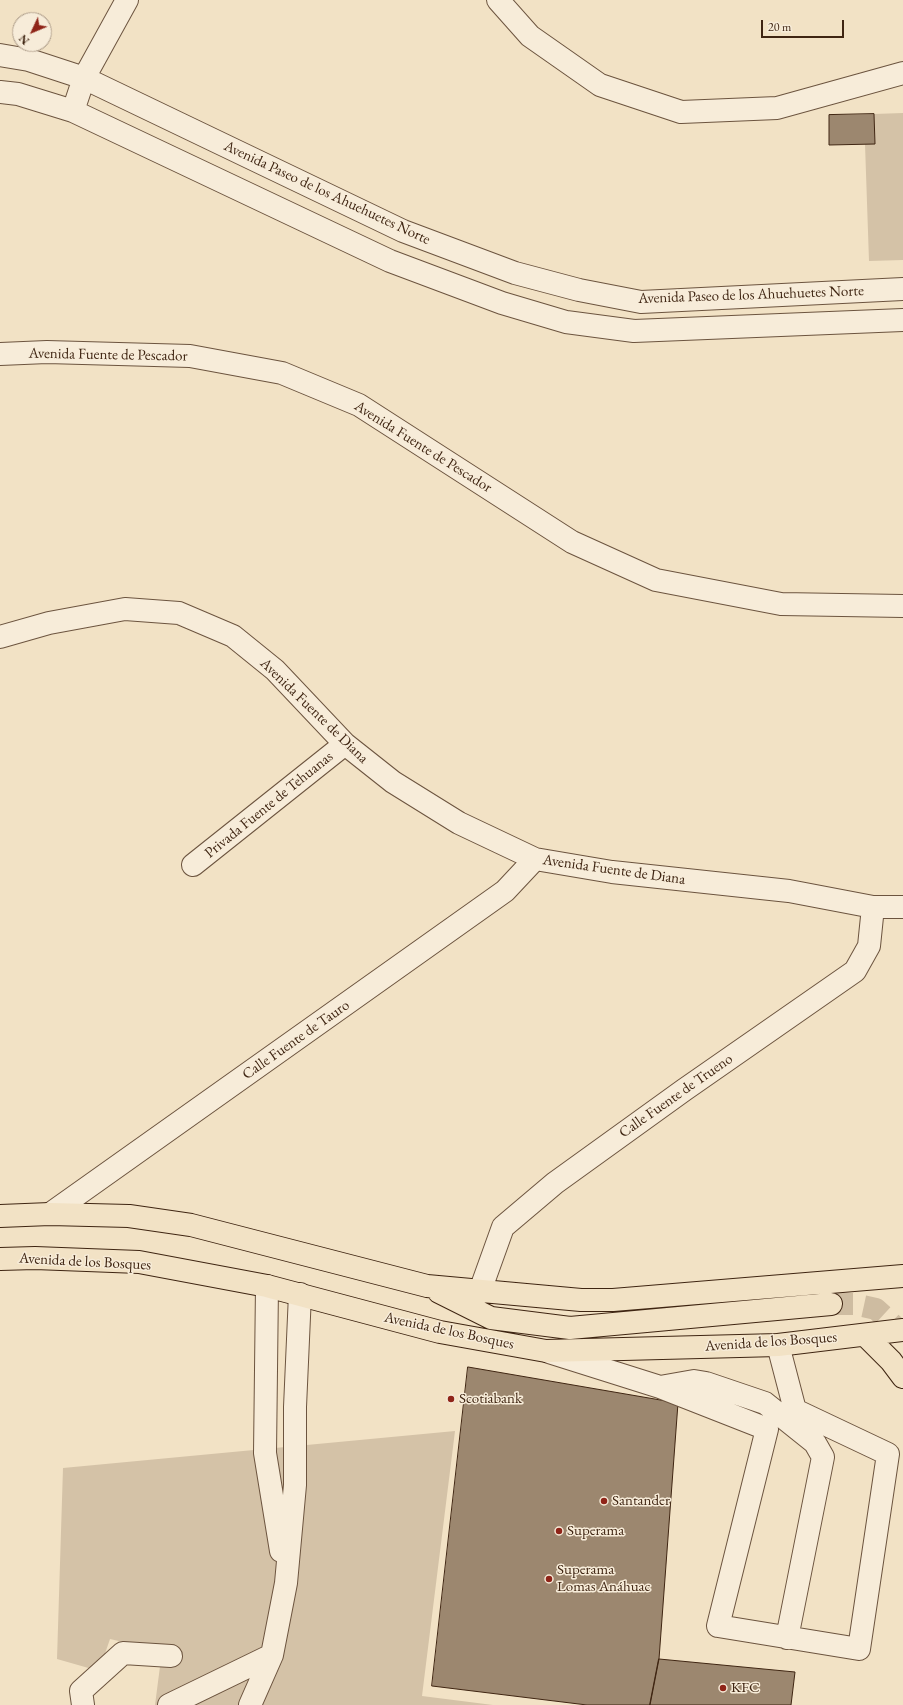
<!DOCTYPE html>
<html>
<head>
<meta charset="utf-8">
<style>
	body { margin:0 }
	#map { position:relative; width:903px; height:1705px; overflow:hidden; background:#f2e2c5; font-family:"EB Garamond",serif }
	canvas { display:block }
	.north { position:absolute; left:12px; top:12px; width:40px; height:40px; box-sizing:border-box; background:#f7ecd9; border:1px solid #ad9c89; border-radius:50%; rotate:226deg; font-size:11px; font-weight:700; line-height:16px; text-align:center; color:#3f2512 }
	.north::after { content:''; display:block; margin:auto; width:14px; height:18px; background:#8f2418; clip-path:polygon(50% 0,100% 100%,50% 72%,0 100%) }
	.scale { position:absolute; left:761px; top:20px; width:83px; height:18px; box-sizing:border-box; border:2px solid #3f2512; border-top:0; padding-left:5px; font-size:12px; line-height:14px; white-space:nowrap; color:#3f2512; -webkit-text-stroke:3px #f7ecd9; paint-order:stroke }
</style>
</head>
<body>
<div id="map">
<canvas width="903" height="1705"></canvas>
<div class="north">N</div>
<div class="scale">20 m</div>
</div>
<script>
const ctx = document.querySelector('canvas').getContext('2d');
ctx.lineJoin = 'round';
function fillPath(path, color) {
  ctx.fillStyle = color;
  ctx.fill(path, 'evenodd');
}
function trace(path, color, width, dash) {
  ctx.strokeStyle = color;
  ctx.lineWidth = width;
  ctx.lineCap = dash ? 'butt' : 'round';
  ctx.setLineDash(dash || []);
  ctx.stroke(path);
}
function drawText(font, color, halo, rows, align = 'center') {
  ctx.font = font + ' "EB Garamond",serif';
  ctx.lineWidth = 3;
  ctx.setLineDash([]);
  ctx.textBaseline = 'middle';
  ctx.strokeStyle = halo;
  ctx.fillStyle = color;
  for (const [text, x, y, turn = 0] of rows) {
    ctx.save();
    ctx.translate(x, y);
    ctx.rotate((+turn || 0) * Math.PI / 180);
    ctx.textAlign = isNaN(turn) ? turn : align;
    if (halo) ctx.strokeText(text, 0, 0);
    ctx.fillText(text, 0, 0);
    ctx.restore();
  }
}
const green = new Path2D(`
	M903,113v147l-34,1 -4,-117h10l-1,-30z
	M455,1431l-33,265 71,9h-338l7,-54 -52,-12 -11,32 -42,-12 6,-191z`);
const building = new Path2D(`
	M874,114l1,30 -46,1v-30z
	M468,1367l210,36 -19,256 -9,46h-63l-155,-19z
	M659,1659l136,13 -4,33h-141z`);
const majorTunnel = new Path2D(`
	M831,1304h22l23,5 27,25`);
const minor = new Path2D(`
	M498,0l32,36 70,49 81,27 96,-4 126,-35
	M0,55l29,5 55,18 319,153 112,42 64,17 62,12 262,-13
	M0,92l18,2 55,17 317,150 112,42 64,19 68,9 269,-11
	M73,111l11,-33 43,-78
	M0,354l47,-2 143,4 92,17 77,32 213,137 84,38 125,24 122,2
	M0,637l49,-14 76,-14 54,4 54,23 42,34 70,74 48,38 66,41 76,36 77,13 177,19 84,16h30
	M193,865l152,-121
	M50,1214l455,-323 30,-32
	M267,1286l-2,167 16,98
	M480,1291l23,-64 52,-44 129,-93 171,-119 14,-25 4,-39
	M549,1352l111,35 107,42 -49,197 141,23 29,-195 -93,-44 -17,-65
	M660,1387l34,-6 12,2 59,20 50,40 8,14 -36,181
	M83,1705l-2,-14 42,-38 48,3
	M169,1705l103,-50
	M250,1705l22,-50 14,-72 9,-98v-78l5,-113`);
const major = new Path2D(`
	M0,1216l50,-2 79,2 62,9 236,61 154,14h32l290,-24
	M0,1259l35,-1 104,4 128,24 173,46 106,19 232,-6 125,-15
	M439,1292l52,26 79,10 261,-24
	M866,1336l25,25 12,16`);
const markers = [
	[451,1399,4,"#8f2418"],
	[604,1501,4,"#8f2418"],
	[559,1531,4,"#8f2418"],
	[549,1579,4,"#8f2418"],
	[723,1688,4,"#8f2418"]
];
const streetNames = [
	["Avenida Paseo de los Ahuehuetes Norte",327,193,25],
	["Avenida Paseo de los Ahuehuetes Norte",751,295,-2],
	["Avenida Fuente de Pescador",108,355,1],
	["Avenida Fuente de Pescador",423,447,32],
	["Avenida Fuente de Diana",314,711,44],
	["Privada Fuente de Tehuanas",269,805,-39],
	["Avenida Fuente de Diana",614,870,8],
	["Calle Fuente de Tauro",296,1040,-35],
	["Calle Fuente de Trueno",676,1096,-35],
	["Avenida de los Bosques",85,1262,3],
	["Avenida de los Bosques",449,1331,12],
	["Avenida de los Bosques",771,1342,-4]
];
const poiNames = [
	["Scotiabank",459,1399],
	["Santander",612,1501],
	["Superama",567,1531],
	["Superama",557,1570],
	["Lomas Anáhuac",557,1587],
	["KFC",731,1688]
];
fillPath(green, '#d4c2a7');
fillPath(building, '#9c876f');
trace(building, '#3f2512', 1);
trace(majorTunnel, '#cebca1', 22, [22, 11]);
trace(minor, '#6c543f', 24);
trace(major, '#3f2512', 24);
trace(minor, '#f7ecd9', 22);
trace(major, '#f2e2c5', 22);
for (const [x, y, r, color] of markers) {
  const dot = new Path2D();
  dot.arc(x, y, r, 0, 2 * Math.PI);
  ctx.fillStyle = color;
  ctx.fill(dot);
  trace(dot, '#f7ecd9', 1.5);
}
drawText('15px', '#3f2512', '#f7ecd9', streetNames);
drawText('15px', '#3f2512', '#f7ecd9', poiNames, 'left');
</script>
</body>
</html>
